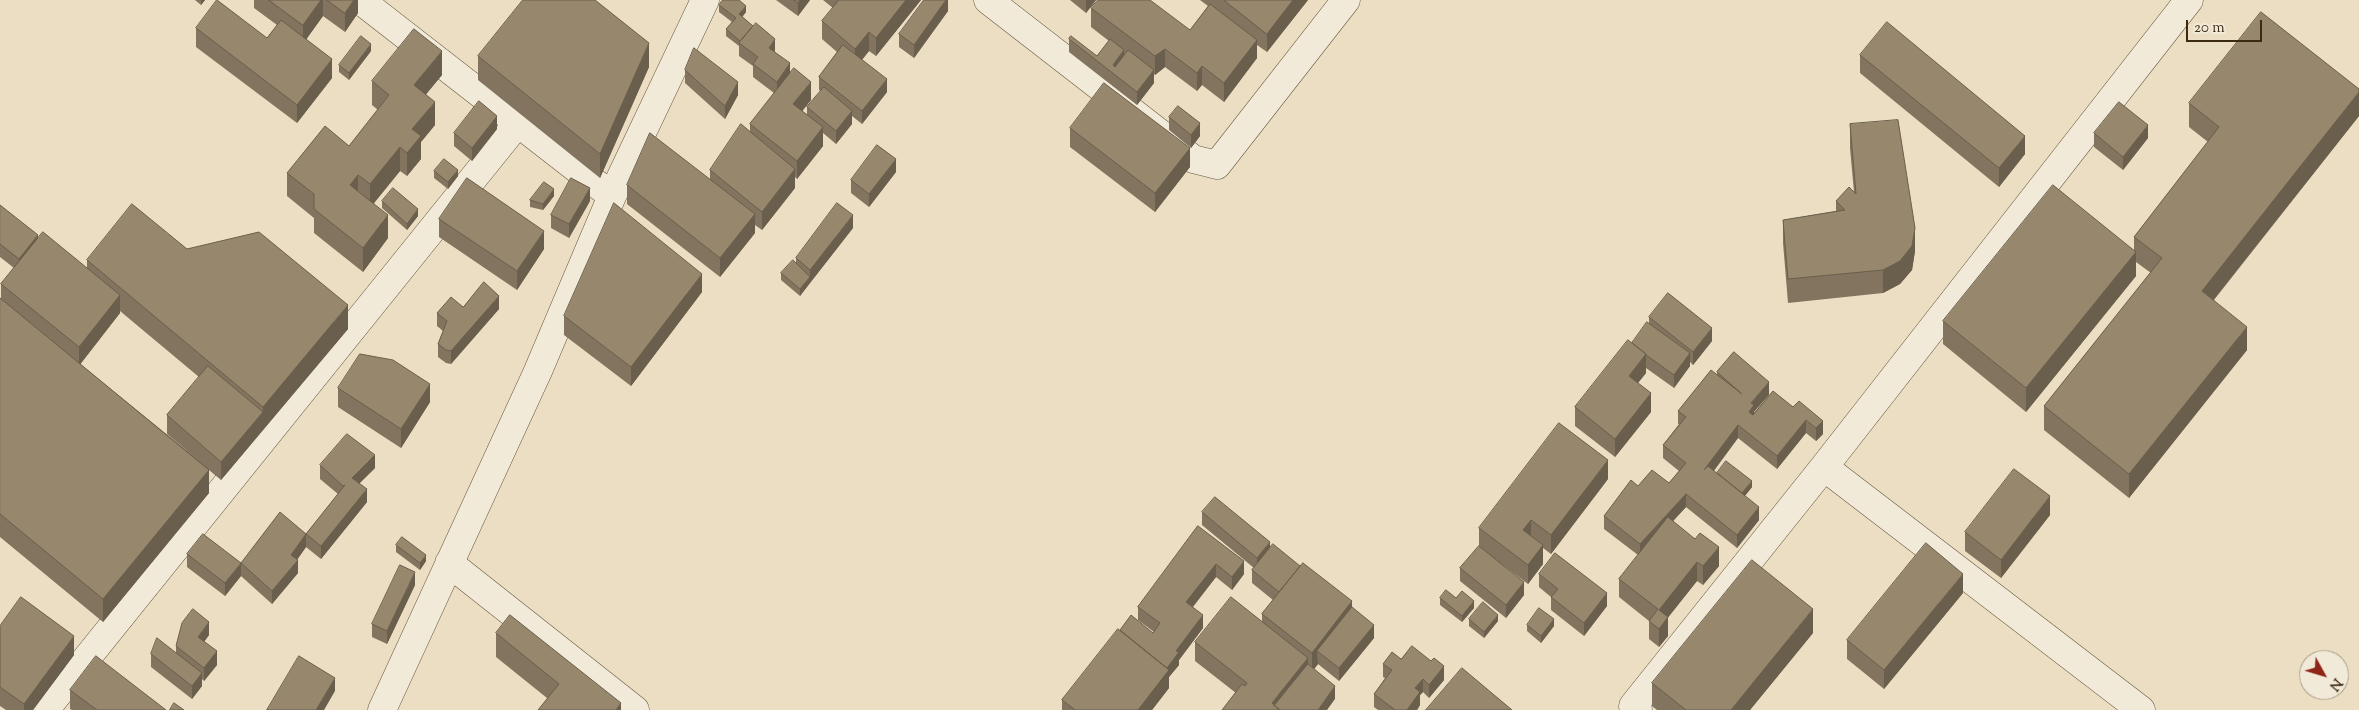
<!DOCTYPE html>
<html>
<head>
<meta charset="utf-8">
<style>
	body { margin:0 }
	#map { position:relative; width:2359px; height:710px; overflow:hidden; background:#ebdec3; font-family:"Sorts Mill Goudy",serif }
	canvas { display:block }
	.north { position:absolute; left:2299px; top:650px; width:50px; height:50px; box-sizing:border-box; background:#f2ead8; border:1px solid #a99d88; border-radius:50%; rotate:129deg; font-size:14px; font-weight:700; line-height:20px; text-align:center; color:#3b2910 }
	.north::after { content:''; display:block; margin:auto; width:18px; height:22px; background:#8f2418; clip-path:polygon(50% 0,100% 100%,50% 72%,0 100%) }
	.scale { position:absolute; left:2186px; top:20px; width:76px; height:22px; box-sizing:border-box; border:2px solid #3b2910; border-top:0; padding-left:6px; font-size:15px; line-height:18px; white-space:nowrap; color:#3b2910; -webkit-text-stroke:4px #f2ead8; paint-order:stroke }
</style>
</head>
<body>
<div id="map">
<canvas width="2359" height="710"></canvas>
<div class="north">N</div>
<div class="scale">20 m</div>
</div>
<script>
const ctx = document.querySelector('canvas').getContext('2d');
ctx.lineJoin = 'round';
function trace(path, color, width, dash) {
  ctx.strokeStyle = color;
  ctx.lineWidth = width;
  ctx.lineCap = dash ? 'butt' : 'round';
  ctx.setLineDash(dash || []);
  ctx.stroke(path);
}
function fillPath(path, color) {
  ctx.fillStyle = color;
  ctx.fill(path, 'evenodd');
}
const minor = new Path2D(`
	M360,0l252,196
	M988,0l205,159 24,6 129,-165
	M1824,467l317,243
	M449,563l186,147
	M45,710l472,-586
	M382,710l156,-339 74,-175 93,-196
	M1638,710l-5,-4 191,-239 365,-467`);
const wall = new Path2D(`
	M195,0h10l-4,5z
	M254,0h104v13l-13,19 -22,-16 -17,23 26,39 -35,45 -101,-76v-19l71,10 10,-13 -23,-17z
	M776,0h34l-12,16z
	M823,0h98l-45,56 -7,-5 -7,9 25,32 -25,32 -10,-8v8l-16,20 -13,-11v13l-26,33 -2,-2v11l-33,42 -7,-5v8l-35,44 -93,-73v-19l83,-6v-9l40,-39v-7l24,-31 -21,-16v-11l-14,-10v-10l-13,-10v-7l6,-7 -13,-10v-7l27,7 -4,5 33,35 36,48 -9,11 5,4v-8l14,-16 -2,-1v-13l18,-25 -15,-13v-18l11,-13z
	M948,0v11l-34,47 -15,-11v-13z
	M1070,0h26l-10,13z
	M1200,0h108l-41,52 -10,-7v13l-33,44 -22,-17 -5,6 -32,-24 -10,8 -1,-1v9l-17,22 -68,-53v-13l28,17 12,-15 -18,-14v-19l99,22 18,-24z
	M371,51l-22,29 -10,-8v-7z
	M1860,55l165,99 -26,33 -139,-114z
	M478,56l171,11 -49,111 -122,-98z
	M685,70l53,25 -13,24 -40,-36z
	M442,75l-16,19 9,31 -14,17v17l-14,17 -7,-5 -26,32 14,35 -25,34 -49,-39v-15l-27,-22v-23l62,-27 29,-36 -6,-5v-24z
	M2189,103l170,13 -145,184 33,50 -118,148 -85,-68v-24l107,-133 -15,-11v14l-110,136 -83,-68v-23l191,-70v-14l74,-95 -19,-15z
	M1169,117l31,19 -9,12 -22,-18z
	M1850,124l65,127 -3,19 -12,14 -17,9 -95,10 -5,-60v-23l53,-9v-10l18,-9 -4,-44z
	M1070,128l120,39 -35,45 -85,-65z
	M497,129l-25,32 -18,-15v-13z
	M2094,133l54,5 -25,32 -29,-23z
	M434,171l24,5 -10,13 -14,-11z
	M896,172l-27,35 -18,-14v-13z
	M554,196l-11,14 -13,-3v-7z
	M382,201l36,15 -11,14 -25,-22z
	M590,201l-21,37 -18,-10v-13z
	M0,205l38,33 49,30v-8l100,-11 161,80 -127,151 -12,-10v23l-106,129 -103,-85v-239h1v-14l13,-16 -14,-11zM120,311l79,66 -32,38v19l29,24 -116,-94 40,-51z
	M439,219l105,30 -27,41 -78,-53z
	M853,228l-43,55 -10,13 -19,-16v-7l15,-10v-5z
	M702,292l-71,94 -67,-51v-19z
	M463,307l36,2 -48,55 -5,-1 -8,-6v-13l5,-13 -6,-5v-13z
	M1649,317l63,24 -19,24 -3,-3v4l-16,22 -28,-20v5l-8,10 13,29 -36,45 -40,-31v-19l74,-83z
	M1734,352l20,61 19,-22 50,43 -7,7 -10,-8 -29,36 -39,-31 -24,33 3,2 35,14 -7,9 14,24 -22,28 -51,-41 -13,14 46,45 -16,19 -6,-4 -29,36v19l-9,11 -10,-8v-18l-30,-24v-18l19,-24 -34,-26v-13l34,-30 31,-3 10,-12 -16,-13v-13l16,-21h-1v-13l39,-36v-3z
	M338,388l92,14 -29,46 -63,-41z
	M320,465l55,3 -16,15 8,19 -46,57 -15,-12 -9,13 1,13 -26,31 -31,-28v-13l65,-29 32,-40 -18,-15z
	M1608,479l-57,75 -8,-6v16l-15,20 -25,-19 21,30 -18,23 -46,-37v-13l19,-22v-18z
	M1202,512l68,36 30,18 52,41 22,31 -35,43 -21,-17 -4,5 21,30 -99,-6 -41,-32v-19l67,-20v-8l11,-14 -21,-17v-13l2,-2 -52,-43z
	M2050,515l-49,63 -36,-27v-19z
	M1198,526l46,48 -12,16 -16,-13 -23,30 10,21 -24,32v5l-10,12v11l-17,22h-90v-10l58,-70 33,3 1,-1 -16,-12v-13z
	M396,545l30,16 -6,9 -24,-18z
	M187,554l54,22 -16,20 -38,-29z
	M1539,574l68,32 -23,30 -33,-26v-13l-12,-10z
	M415,585l-28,59 -15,-7v-13z
	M1963,593l-79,96 -37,-30v-19z
	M1440,598h16l18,10 -12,14 -22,-17z
	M1469,619l29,2 -14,17 -15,-12z
	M1527,625l27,1 -13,17 -14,-12z
	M0,626l74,29 -41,55h-27l-6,-4z
	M496,633l125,77 -74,-12 -51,-41z
	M1813,633l-63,77h-93l-5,-4v-23z
	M209,635l-5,7 13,23 -13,16 -2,-2v7l-10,13 -41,-32v-13l25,-1v-7z
	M1401,659l43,21 -15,18 -6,-6 -3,3v10l-3,5h-39l-4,-3v-13l11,-16 -2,-1v-13z
	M70,690l96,20h-94l-2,-1z`);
const shadedWall = new Path2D(`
	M201,0h4l-4,5z
	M321,0h2v16l-20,28v-19z
	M354,0h4v13l-13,19v-19z
	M800,0h10l-12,16v-13z
	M906,0h15l-45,56v-18z
	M946,0h2v11l-34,47v-13z
	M1086,0h10l-10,13z
	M1293,0h15l-41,52v-18z
	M746,6v6l-7,9v-7z
	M869,32v19l-14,17v-19z
	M775,39v13l-6,-4z
	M1257,40v18l-33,44v-19z
	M649,43v24l-49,111v-24z
	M371,44v7l-22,29v-7z
	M1165,49v18l-10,8v-19z
	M1124,50v13l-9,12 -2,-10z
	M442,51v24l-28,34v-24z
	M332,59v19l-35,45v-18z
	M790,63v13l-13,19v-13z
	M1202,66v19l-5,6v-18z
	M1154,70v13l-17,22v-13z
	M887,79v13l-25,32v-13z
	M738,82v13l-13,24v-13z
	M811,82v18l-18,23v-19z
	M2359,92v24l-157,198v-23z
	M435,102v23l-14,17v17l-14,17v-23l5,-24z
	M852,111v13l-16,20v-13z
	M497,116v13l-25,32v-13z
	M1200,123v13l-9,12v-13z
	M2148,125v13l-25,32v-13z
	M823,127v19l-26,33v-18z
	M2025,136v18l-26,33v-19z
	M400,147v24l-30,37v-24z
	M1190,148v19l-35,45v-19z
	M896,159v13l-27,35v-13z
	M795,169v19l-33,42v-18z
	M458,170v6l-10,13v-7z
	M358,175v24l-8,-14z
	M590,188v13l-21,37v-14z
	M554,189v7l-11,14v-6z
	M418,209v7l-11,14v-6z
	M755,214v19l-35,44v-19z
	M388,215v23l-25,34v-24z
	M853,215v13l-43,55v-13z
	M1915,228v23l-3,19 -12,14 -17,9v-23z
	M544,231v18l-27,41v-19z
	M38,235v13l-19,24v-13z
	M2136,252v24l-110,136v-24z
	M702,274v18l-71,94v-19z
	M810,277v6l-10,13v-7z
	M120,295v18l-41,53v-19z
	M499,296v13l-48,55v-13z
	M348,305v24l-127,151v-18l42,-50v-5z
	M2247,327v23l-118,148v-24z
	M1712,328v13l-19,24v-13z
	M1690,353v13l-16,22v-13z
	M1646,354v19l-17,21v-18z
	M1769,382v13l-15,17v6l-5,-6 2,-9z
	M430,384v18l-29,46v-19z
	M1651,393v19l-36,45v-18z
	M1806,420v13l-29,36v-13z
	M1823,421v13l-7,7v-13z
	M1738,425v13l-34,45v-13z
	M375,455v13l-23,23v-13z
	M1608,460v19l-57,75v-19z
	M209,470v23l-106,129v-23z
	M1752,481v6l-13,16v-6z
	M367,489v13l-46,57v-13z
	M1686,494v13l-46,50v-13z
	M2050,496v19l-49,63v-18z
	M1759,507v13l-22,28v-13z
	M1531,520v19l-8,-9z
	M306,534v13l-15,21v-13z
	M1270,542v13l-13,16v-13z
	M1543,545v19l-15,20v-19z
	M1719,547v19l-16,19v-19z
	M426,555v6l-6,9v-7z
	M298,560v13l-26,31v-13z
	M1244,561v13l-12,16v-13z
	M1697,562v19l-38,48v-19z
	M241,563v13l-16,20v-13z
	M1216,564v13l-30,38v-13z
	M415,572v13l-28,59v-13z
	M1963,574v19l-79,96v-19z
	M1524,582v13l-18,23v-13z
	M1607,593v13l-23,30v-13z
	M1352,601v19l-35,31 1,13 -6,8v-19z
	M1474,601v7l-12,14v-6z
	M1813,609v24l-63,77h-19z
	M1203,615v13l-24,32v5l-10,12v11l-17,22h-14l26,-39 12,-20z
	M1498,615v6l-14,17v-6z
	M1668,617v19l-9,11v-18z
	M1554,619v7l-13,17v-7z
	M209,622v13l-11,15v-13z
	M1374,625v13l-35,43v-13z
	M74,636v19l-41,55h-9v-6z
	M217,651v14l-13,16v-13z
	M1308,658v19l-27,33 -9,-7z
	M1444,666v14l-15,18v-13z
	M202,673v13l-10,13v-13z
	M335,678v13l-11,19h-8z
	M1423,679v13l-3,3v10l-3,5h-10l8,-22z
	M1335,686v13l-8,11h-9z
	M621,703v7h-5z`);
const building = new Path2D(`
	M217,0l50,38 14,-18 51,39 -35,46 -101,-77z
	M269,0h52l-18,25z
	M327,0h27l-9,13z
	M523,0h72l54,43 -49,111 -122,-98z
	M723,0h16l7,6 -7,8 14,12 -13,15 -14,-12 10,-11 -17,-13z
	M794,0h6l-2,3z
	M839,0h67l-30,38 -7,-6 -14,17 -33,-28z
	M924,0h22l-32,45 -15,-11z
	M1098,0h52l40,30 20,-26 47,36 -33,43 -22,-17 -5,7 -32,-24 -10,7 -64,-48z
	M1224,0h69l-26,34z
	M2261,12l98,77v3l-157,199 45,36 -118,147 -85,-68 118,-148 -28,-21 85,-110 -30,-24z
	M1887,22l138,114 -26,32 -139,-113z
	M756,23l19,16 -6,9 21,15 -13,19 -24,-18 5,-7 -19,-14z
	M414,29l28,22 -28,34 21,17 -23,27 9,7 -14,17 -7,-6 -30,37 -12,-9 -8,10 38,30 -25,33 -49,-39v-15l-27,-21 38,-47 24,20 40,-51 -17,-14z
	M361,36l10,8 -22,29 -10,-8z
	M1071,36l26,20 13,-17 14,11 -11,15 2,2 13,-17 26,20 -17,22 -68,-53z
	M843,45l44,34 -25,32 -43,-34z
	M694,48l44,34 -13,24 -40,-36z
	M794,68l17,14 -18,22 30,23 -26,34 -47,-37z
	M1104,83l86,65 -35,45 -85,-65z
	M824,87l28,24 -16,20 -29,-24z
	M479,101l18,15 -25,32 -18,-15z
	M2119,102l29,23 -25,32 -29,-24z
	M1178,106l22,17 -9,12 -22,-18z
	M1898,120l17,108 -3,18 -12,15 -17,9 -95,9 -5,-59 62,-10 -9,-9 13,-14 7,7 -6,-70z
	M741,124l54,45 -33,43 -52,-42z
	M650,133l105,81 -35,44 -93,-73z
	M877,145l19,14 -27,35 -18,-14z
	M444,159l14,11 -10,12 -14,-11z
	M467,178l77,53 -27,40 -78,-52z
	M571,178l19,10 -21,36 -18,-9z
	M544,182l10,7 -11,15 -13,-4z
	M2053,185l83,67 -110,136 -83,-67z
	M393,188l25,21 -11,15 -25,-23z
	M614,203l88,71 -71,93 -67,-51z
	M837,203l16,12 -43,55 -14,-12z
	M132,204l55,45 72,-17 89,73 -85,102 -176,-147z
	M0,205l38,30 -19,24 -19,-15z
	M43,232l77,63 -41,52 -78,-63z
	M793,260l17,17 -10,12 -19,-16z
	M484,282l15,14 -48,55 -5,-1 -8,-6 9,-23 -10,-8 14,-16 12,10z
	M1668,293l44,35 -19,24 -44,-35z
	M0,298l209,172 -106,129 -103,-85z
	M1647,322l43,31 -16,22 -28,-20v-1l-14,-11z
	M1628,340l18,14 -17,22 22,17 -36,46 -40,-32z
	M1734,352l35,30 -18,21 3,2 -5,7 4,3 20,-24 20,16 6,-6 24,20 -7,7 -10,-8 -29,36 -39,-31 -34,45 4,-4 51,41 -22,28 -51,-41 -46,50 -36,-28 27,-36 7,6 14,-16 17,13 17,-20 -23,-18 23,-28 -8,-6 33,-41 31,24 -25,-22z
	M360,354l33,6 37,24 -29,45 -63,-41z
	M208,366l55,46 -42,50 -54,-47z
	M1559,423l49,37 -57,75 -20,-15 -8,10 20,15 -15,20 -49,-37z
	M347,434l28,21 -23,23 15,11 -46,57 -15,-12 -15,21 7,5 -26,31 -31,-28 39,-51 26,22 39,-49 -2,1 -23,-21z
	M1726,461l26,20 -10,12 -25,-20z
	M2014,469l36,27 -49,64 -36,-28z
	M1215,497l55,45 -13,16 -55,-46z
	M1668,517l27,22 5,-6 19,14 -16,19 -6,-4 -38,48 9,7 -9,12 -10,-8 9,-12 -39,-30z
	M1198,526l46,35 -12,16 -16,-13 -30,38 17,13 -27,36 3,1 -12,16 -47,-38 11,-15 22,18 7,-10 -22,-16z
	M203,534l38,29 -16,20 -38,-29z
	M402,537l24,18 -6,8 -24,-18z
	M1926,543l37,31 -79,96 -37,-30z
	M1273,544l27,22 -21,26 -27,-22z
	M1479,546l45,36 -18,23 -46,-37z
	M1555,553l52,40 -23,30 -33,-26 7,-8 -19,-15z
	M1752,560l61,49 -82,101h-45l-34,-27z
	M1303,563l49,38 -40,52 -50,-39z
	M400,565l15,7 -28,59 -15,-7z
	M1446,590l10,8 6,-7 12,10 -12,15 -22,-18z
	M21,597l53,39 -50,68 -24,-17v-61z
	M1231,597l77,61 -36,45 8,7h-58l20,-26 3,2 2,-3 -52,-41z
	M1483,602l15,13 -14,17 -15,-13z
	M1352,607l22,18 -35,43 -22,-17z
	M1539,608l15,11 -13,17 -14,-11z
	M193,609l16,13 -11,15 19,14 -13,17 -28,-22 6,-23z
	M510,615l111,88 -5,7h-78l21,-26 -63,-51z
	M1118,629l51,41 -31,40h-63l-13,-10z
	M157,638l45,35 -10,13 -41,-32z
	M1412,646l19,15 3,-3 10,8 -15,19 -6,-6 -8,9 5,4 -13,18h-12l-21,-16 18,-24 -9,-6 9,-12 9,7z
	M96,656l70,54h-69l-27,-20z
	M299,656l36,22 -19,32h-49z
	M1308,664l27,22 -17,24h-38l-6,-4z
	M1462,668l50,42h-86z
	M174,703l10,7h-14z`);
trace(minor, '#67563d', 29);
trace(minor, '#f2ead8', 28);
fillPath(wall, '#82745e');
fillPath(shadedWall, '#6a5e4c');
fillPath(building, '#97876d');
trace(building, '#6a5e4c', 1);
</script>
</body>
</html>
